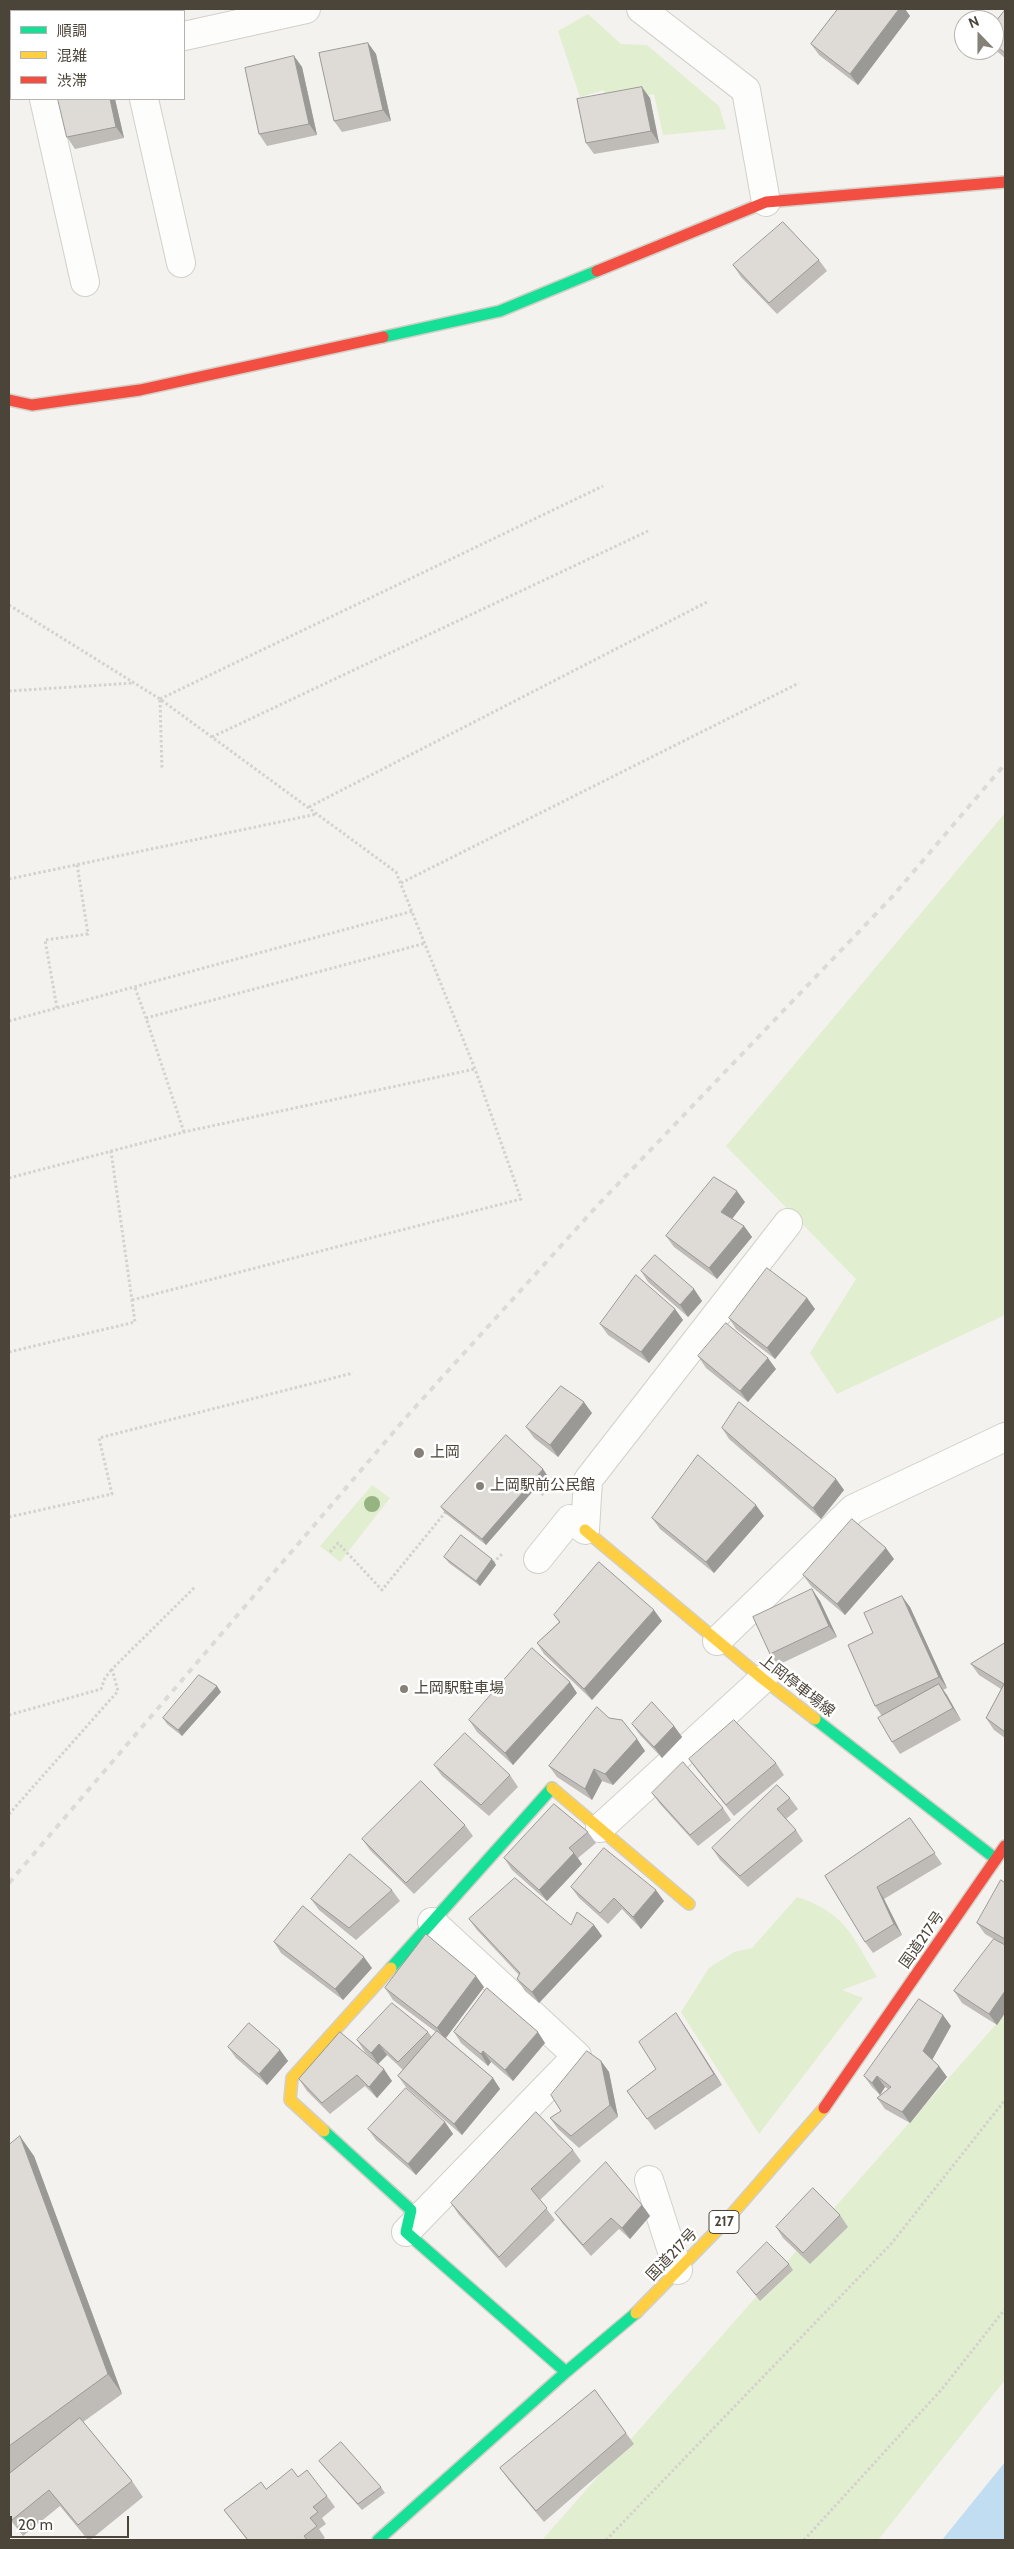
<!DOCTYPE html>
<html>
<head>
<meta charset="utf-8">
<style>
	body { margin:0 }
	#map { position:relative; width:1014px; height:2549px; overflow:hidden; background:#f4f2ee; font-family:Cabin,"Noto Sans JP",sans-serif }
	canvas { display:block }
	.frame { position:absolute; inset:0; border:10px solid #4b4439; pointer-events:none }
	.legend { position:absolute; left:10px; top:10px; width:175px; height:90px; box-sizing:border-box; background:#fff; border:1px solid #b7b4b0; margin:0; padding:6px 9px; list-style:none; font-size:15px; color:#4b4439 }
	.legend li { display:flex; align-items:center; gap:10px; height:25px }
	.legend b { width:25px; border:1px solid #b7b4b0 }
	.north { position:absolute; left:954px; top:10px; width:50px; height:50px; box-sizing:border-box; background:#fff; border:1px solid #b7b4b0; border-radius:50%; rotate:338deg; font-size:14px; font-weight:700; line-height:20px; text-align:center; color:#4b4439 }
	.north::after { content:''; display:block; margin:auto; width:18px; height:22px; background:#868178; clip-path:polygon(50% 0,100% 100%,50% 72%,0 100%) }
	.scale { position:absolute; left:10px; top:2516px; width:119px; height:22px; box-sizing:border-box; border:2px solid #4b4439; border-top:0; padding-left:6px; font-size:15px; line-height:18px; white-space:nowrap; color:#4b4439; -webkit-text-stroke:4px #fff; paint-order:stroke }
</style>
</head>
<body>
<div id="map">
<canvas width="1014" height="2549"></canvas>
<div class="frame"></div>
<ul class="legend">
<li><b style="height:6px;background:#16e098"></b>順調</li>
<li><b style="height:6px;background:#ffcf43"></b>混雑</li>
<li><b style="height:6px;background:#f24e42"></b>渋滞</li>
</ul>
<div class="north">N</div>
<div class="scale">20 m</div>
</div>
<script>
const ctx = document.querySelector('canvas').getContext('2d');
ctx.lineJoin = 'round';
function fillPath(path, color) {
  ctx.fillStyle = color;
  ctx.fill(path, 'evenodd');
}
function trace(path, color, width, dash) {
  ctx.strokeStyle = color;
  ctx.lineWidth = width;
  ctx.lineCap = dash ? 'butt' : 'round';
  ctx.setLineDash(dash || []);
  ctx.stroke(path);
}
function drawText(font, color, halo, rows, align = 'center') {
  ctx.font = font + ' Cabin,"Noto Sans JP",sans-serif';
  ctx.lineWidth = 5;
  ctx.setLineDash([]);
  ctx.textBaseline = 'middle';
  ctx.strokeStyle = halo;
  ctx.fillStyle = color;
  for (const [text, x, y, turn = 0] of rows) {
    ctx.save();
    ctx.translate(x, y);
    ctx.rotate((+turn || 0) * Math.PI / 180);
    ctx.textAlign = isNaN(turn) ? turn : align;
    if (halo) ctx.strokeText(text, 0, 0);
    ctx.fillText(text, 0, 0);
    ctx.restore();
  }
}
const green = new Path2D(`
	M588,14l33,30 26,1 72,61 7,23 -63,6 -9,-41 -49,10 -1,-14 -24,7 -22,-66z
	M1005,813v502l-168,79 -27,-41 46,-74 -130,-133z
	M372,1485l18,13 -50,64 -20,-16z
	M797,1897c49,16 55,39 80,80l-35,13 21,8 -104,136 -78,-122 28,-44 25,-16 18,-4z
	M1005,2014v366l-127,160h-336z`);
const water = new Path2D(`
	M1005,2462v78h-63z`);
const path = new Path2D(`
	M9,605l151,94 236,173 79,197 46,130 -389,101
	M9,691l125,-8
	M160,699l443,-213
	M160,700l2,69
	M212,737l436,-206
	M309,807l400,-206
	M9,879l308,-65
	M401,883l398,-200
	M135,988l11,30
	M57,1008l-12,-68 43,-6 -11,-70
	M9,1021l404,-110
	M184,1132l-38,-114 280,-75
	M9,1178l175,-46 291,-63
	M9,1352l126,-30 -24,-171
	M535,1486l9,10
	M9,1517l103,-23 -13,-56 254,-65
	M330,1552l8,-9 44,47 66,-81
	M493,1563l10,-10
	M9,1715l92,-26 4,-11 7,-9
	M9,1814l109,-123 -6,-22 83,-82
	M606,2540l285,-296 114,-144
	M804,2540l138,-151 63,-80`);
const street = new Path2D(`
	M641,9l105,81 20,112
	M184,36l122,-27
	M9,74l2,-1
	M44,99l41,183
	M144,99l37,164
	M538,1559l32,-40 15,11 3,-50 200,-257
	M717,1641l136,-132 152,-72
	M600,1828l163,-149
	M649,2180l29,90
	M406,2232l171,-176 -145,-134`);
const fast = new Path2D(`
	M383,337l117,-26 97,-40
	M815,1719l181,140
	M391,1968l161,-180
	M324,2131l87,79 -5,22 160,140
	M378,2540l188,-168 70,-59`);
const slow = new Path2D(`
	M585,1530l178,149 52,40
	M552,1788l137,116
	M324,2131l-34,-31 2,-22 99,-110
	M636,2313l90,-92 98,-113`);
const jam = new Path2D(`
	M597,271l169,-69 239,-20
	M9,400l23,5 108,-15 243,-53
	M824,2108l181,-262`);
const rail = new Path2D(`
	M9,1883l400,-469 188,-208 295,-309 113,-133`);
const trees = [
	[372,1504]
];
const wall = new Path2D(`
	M838,9h67l5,7 -52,69 -39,-30 -8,-11z
	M1005,10v48l-11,-9v-25z
	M368,43l8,11 15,67 -49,11 -8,-11z
	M294,56l8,11 15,68 -50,11 -8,-12z
	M650,98l9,45 -65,11 -8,-11z
	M115,99l9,39 -49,11 -8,-12z
	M819,260l8,11 -50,43 -36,-37 -8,-12z
	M745,1202l-13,17 12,7 8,11 -35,42 -43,-32 -8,-11z
	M641,1271l53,18 8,12 -14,16 -40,-35z
	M807,1298l8,11 -40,50 -39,-30 -7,-11z
	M675,1309l8,11 -34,43 -41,-28 -8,-11z
	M698,1356l78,13 -28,33 -42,-34z
	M592,1413l-34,44 -24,-19 -8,-11z
	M722,1428l114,51 8,11 -23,29 -92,-80z
	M547,1475l-61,70 -41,-32 -4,-6z
	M764,1516l-50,57 -54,-44 -8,-11z
	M444,1557l48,2 4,6 -16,21 -31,-23z
	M894,1559l-49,56 -34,-29 -8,-11z
	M812,1589l8,12 17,36 -59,28 -8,-11z
	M910,1607l37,81 -4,2 18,30 -61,34 -8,-12 -10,-26 -7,-10 -2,-73z
	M554,1615l108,6 -70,79 -48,-46 -7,-11 22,-21z
	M1005,1643v95l-11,-8 -8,-12 15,-29 -22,-14 -8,-11z
	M221,1692l-39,44 -15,-12 -4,-6z
	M577,1693l-64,72 -36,-33 -8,-12z
	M609,1718l28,21 8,12 -32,34 -11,-4 -10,19 -35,-23 -8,-11z
	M632,1724l42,2 8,11 -20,21 -22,-23z
	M689,1759l87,4 8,12 -50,41 -37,-46z
	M434,1765l76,10 8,12 -29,29 -47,-40z
	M652,1793l71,15 8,12 -33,26 -38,-42z
	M790,1798l8,11 -12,10 10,11 7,11 -55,46 -28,-27 -8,-12z
	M910,1818l32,46 -58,35 18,36 -29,18 -8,-11 -40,-66z
	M465,1825l8,11 -59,58 -44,-44 -8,-11z
	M588,1832l8,11 -18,15 4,6 -35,37 -35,-31 -8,-12z
	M1005,1883v130l-8,12 -35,-22 -8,-12 43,-50 -12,-7 -8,-11z
	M571,1887l93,14 -23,28 -19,-20 -14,15 -29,-26z
	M392,1890l8,11 -44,39 -37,-30 -8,-11z
	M469,1919l102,6h23l8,11 -63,67 -14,-12 -8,-12 2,-4 -42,-45z
	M274,1942l98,26 -29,32 -62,-47z
	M484,1987l-38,51 47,40 7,11 -38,46 -56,-48 -8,-11 5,-6 -16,-15 -9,9 -13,-12 -8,-12 71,-8 4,5 4,-5 -43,-32 -8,-12z
	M684,2025l38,60 -67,45 -28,-39 29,-22z
	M951,2026l-19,34 7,6 8,11 -37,46 -25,-14 -8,-11 11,-9 -3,-2 -5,8 -8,-8 -8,-11z
	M340,2032l52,49 -15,17 -12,-12 -35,28 -23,-23 -8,-12z
	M454,2032l91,11 -32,38 -22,-19 -3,4 -27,-23z
	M228,2047l52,3 8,11 -21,24 -31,-27z
	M601,2061l8,11 9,45 -39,31 -21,-19 -8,-11 11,-7z
	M445,2122l8,12 -37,41 -40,-35 -8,-11z
	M9,2145l25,11 88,238 -39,28 49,59 11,16 -53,43h-2l-28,-34 -37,30 -14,-18z
	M573,2150l8,11 -41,39 15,20 -49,48 -47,-53 -8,-12z
	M642,2205l8,11 -20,23 -11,-10 -28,27 -28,-32 -8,-11z
	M840,2215l8,12 -38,37 -27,-26 -7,-11z
	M789,2264l4,6 -33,31 -23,-29z
	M595,2390l39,54 -90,78 -36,-43 -8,-11z
	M319,2461l62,26 4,6 -23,17 -39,-44z
	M298,2477l29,19 8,11 -13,11 4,6 -7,5 6,9 -4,2h-74l-23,-30 42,-21z`);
const shadedWall = new Path2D(`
	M899,9h6l5,7 -52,69 -8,-11z
	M368,43l8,11 15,67 -8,-11z
	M294,56l8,11 15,68 -8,-11z
	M642,87l8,11 9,45 -8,-12z
	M110,99h5l9,39 -8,-11z
	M737,1191l8,11 -16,21 -8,-11z
	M744,1226l8,11 -35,42 -8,-11z
	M694,1289l8,12 -14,16 -8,-12z
	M807,1298l8,11 -40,50 -8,-11z
	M675,1309l8,11 -34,43 -8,-11z
	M768,1358l8,11 -28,33 -8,-11z
	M584,1402l8,11 -34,44 -8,-12z
	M543,1469l4,6 -61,70 -4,-6z
	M836,1479l8,11 -23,29 -8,-11z
	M756,1505l8,11 -50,57 -8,-11z
	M886,1548l8,11 -49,56 -8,-11z
	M492,1559l4,6 -16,21 -4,-5z
	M812,1589l8,12 17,36 -8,-11z
	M902,1596l8,11 37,81 -8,-11z
	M654,1610l8,11 -70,79 -8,-11z
	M570,1682l7,11 -64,72 -8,-12z
	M939,1684l8,11 14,25 -8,-12z
	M217,1686l4,6 -39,44 -4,-6z
	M674,1726l8,11 -20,21 -8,-11z
	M637,1739l8,12 -32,34 -8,-11z
	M594,1769l8,12 -10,19 -7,-11z
	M574,1853l8,11 -35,37 -8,-11z
	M877,1887l7,12 18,36 -8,-11z
	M656,1890l8,11 -23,28 -8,-12z
	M594,1925l8,11 -63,67 -7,-11z
	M364,1957l8,11 -29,32 -8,-11z
	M476,1976l8,11 -39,52 -8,-11z
	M1005,1991v22l-8,12 -8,-11z
	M676,2013l8,12 38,60 -8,-11z
	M943,2015l8,11 -20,36 -8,-11z
	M538,2032l7,11 -32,38 -8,-11z
	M379,2044l8,11 -9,9 -7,-11z
	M280,2050l8,11 -21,24 -8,-11z
	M483,2051l8,11 -3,4 -7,-12z
	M601,2061l8,11 9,45 -8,-12z
	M939,2066l8,11 -37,46 -8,-11z
	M384,2069l8,12 -15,17 -8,-11z
	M877,2076l8,11 -5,8 -8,-12z
	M493,2078l7,11 -38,46 -8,-11z
	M445,2122l8,12 -37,41 -8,-11z
	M20,2136l14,20 88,238 -14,-20z
	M642,2205l8,11 -20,23 -8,-11z`);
const building = new Path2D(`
	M838,9h61l-49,65 -39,-30z
	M1005,10v43l-11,-9v-20z
	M368,43l15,67 -49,11 -15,-68z
	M294,56l15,68 -50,10 -14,-66z
	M642,87l9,44 -65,12 -9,-44z
	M58,99h52l6,28 -49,10z
	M783,222l36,38 -50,43 -36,-38z
	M714,1177l23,14 -16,21 23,14 -35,42 -43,-32z
	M655,1255l39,34 -14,16 -39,-34z
	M767,1268l40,30 -40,50 -38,-30z
	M636,1275l39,34 -34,43 -41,-28z
	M726,1323l42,35 -28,33 -42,-35z
	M561,1386l23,16 -34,43 -24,-18z
	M739,1402l97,77 -23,29 -91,-80z
	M506,1435l37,34 -61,70 -41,-32z
	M698,1455l58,50 -50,57 -54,-44z
	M852,1519l34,29 -49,56 -34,-29z
	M461,1535l31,24 -16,22 -32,-24z
	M599,1562l55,48 -70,79 -47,-46 23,-21 -6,-7z
	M812,1589l17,37 -59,28 -17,-37z
	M902,1596l37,81 -64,29 -27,-61 25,-12 -9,-20z
	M1005,1643v89l-19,-14 18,-34 -33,-20z
	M532,1648l38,34 -65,71 -36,-33z
	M199,1675l18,11 -39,44 -15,-12z
	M939,1684l14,24 -61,34 -14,-24z
	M652,1702l22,24 -20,21 -22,-23z
	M597,1707l12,11 13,2 15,19 -32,35 -11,-5 -9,20 -36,-23z
	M734,1720l42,43 -50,42 -37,-46z
	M465,1733l45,42 -29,30 -47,-40z
	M683,1762l40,46 -33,27 -38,-42z
	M421,1781l44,44 -59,58 -44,-44z
	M777,1785l13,13 -13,11 19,21 -56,46 -28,-28z
	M554,1804l34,28 -19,16 5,5 -35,37 -35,-32z
	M910,1818l25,35 -58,34 17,37 -29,18 -40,-66z
	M604,1848l52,42 -23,27 -19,-19 -14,15 -29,-26z
	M350,1854l42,36 -43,38 -38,-29z
	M515,1878l56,47 6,-13 17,13 -62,67 -15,-13 3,-6 -51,-54z
	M1001,1880l4,3v56l-28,-16z
	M303,1906l61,51 -29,32 -61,-47z
	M426,1934l50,42 -39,52 -52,-40z
	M994,1939l11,6v46l-16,23 -35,-23z
	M487,1988l51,44 -33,38 -22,-19 -2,3 -27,-22z
	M919,1999l24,16 -20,36 16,15 -37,46 -25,-14 14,-11 -14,-11 -5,7 -8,-7z
	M392,2003l36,29 -30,30 -19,-18 -8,9 -14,-13z
	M676,2013l38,61 -67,45 -20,-28 29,-22 -17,-27z
	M249,2023l31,27 -21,24 -31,-27z
	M437,2031l56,47 -39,46 -56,-48z
	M340,2032l44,37 -15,18 -12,-12 -35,28 -23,-24z
	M587,2051l14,10 9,44 -39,31 -21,-18 11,-7 -10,-16z
	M406,2088l39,34 -37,42 -40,-35z
	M536,2112l37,38 -42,39 16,19 -48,49 -48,-54z
	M20,2136l88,238 -99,72v-301z
	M606,2162l36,43 -20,23 -11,-10 -28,27 -28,-32z
	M813,2188l27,27 -37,38 -27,-26z
	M767,2242l22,22 -33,31 -19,-23z
	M595,2390l31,43 -90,78 -36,-43z
	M80,2418l52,63 -54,44 -29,-35 -37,30 -3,-5v-41z
	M341,2442l40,45 -23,17 -39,-43z
	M292,2469l6,8 9,-7 20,26 -14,11 5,5 -8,6 7,8 -13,10 3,4h-59l-24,-30 37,-28 5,7z`);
const markers = [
	[419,1453,6,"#868178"],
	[480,1486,5,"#868178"],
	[404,1689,5,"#868178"]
];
const shields = [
	[724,2222,30]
];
const shieldNames = [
	["217",724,2222]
];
const poiNames = [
	["上岡",430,1453],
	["上岡駅前公民館",490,1486],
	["上岡駅駐車場",414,1689]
];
const streetNames = [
	["上岡停車場線",797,1686,38],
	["国道217号",922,1940,-55],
	["国道217号",672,2255,-46]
];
fillPath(green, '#e1eecf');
fillPath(water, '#c0ddf1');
trace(street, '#d2d0cb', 30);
trace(fast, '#d3cfc5', 14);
trace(slow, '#d3cfc5', 14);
trace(jam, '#d3cfc5', 14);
trace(path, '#d3d2cc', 3, [2.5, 2.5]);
trace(street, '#fdfdfc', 28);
trace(fast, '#16e098', 11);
trace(slow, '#ffcf43', 11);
trace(jam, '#f24e42', 11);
trace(rail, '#dbdbda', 4, [6, 6]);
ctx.fillStyle = '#96b382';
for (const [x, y] of trees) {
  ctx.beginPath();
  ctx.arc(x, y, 8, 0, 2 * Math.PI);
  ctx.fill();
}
fillPath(wall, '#bfbcb8');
fillPath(shadedWall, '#9b9996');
fillPath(building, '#dedbd6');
trace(building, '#9b9996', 1);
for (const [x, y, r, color] of markers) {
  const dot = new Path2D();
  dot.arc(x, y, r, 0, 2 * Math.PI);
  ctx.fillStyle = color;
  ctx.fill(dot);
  trace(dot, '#fff', 2);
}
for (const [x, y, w] of shields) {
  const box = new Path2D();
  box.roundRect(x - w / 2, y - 11.5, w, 23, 4);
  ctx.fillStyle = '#fff';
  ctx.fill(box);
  trace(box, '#4b4439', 1);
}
drawText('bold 14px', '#4b4439', null, shieldNames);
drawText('15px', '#4b4439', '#fff', poiNames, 'left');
drawText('15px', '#4b4439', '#fff', streetNames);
</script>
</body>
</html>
